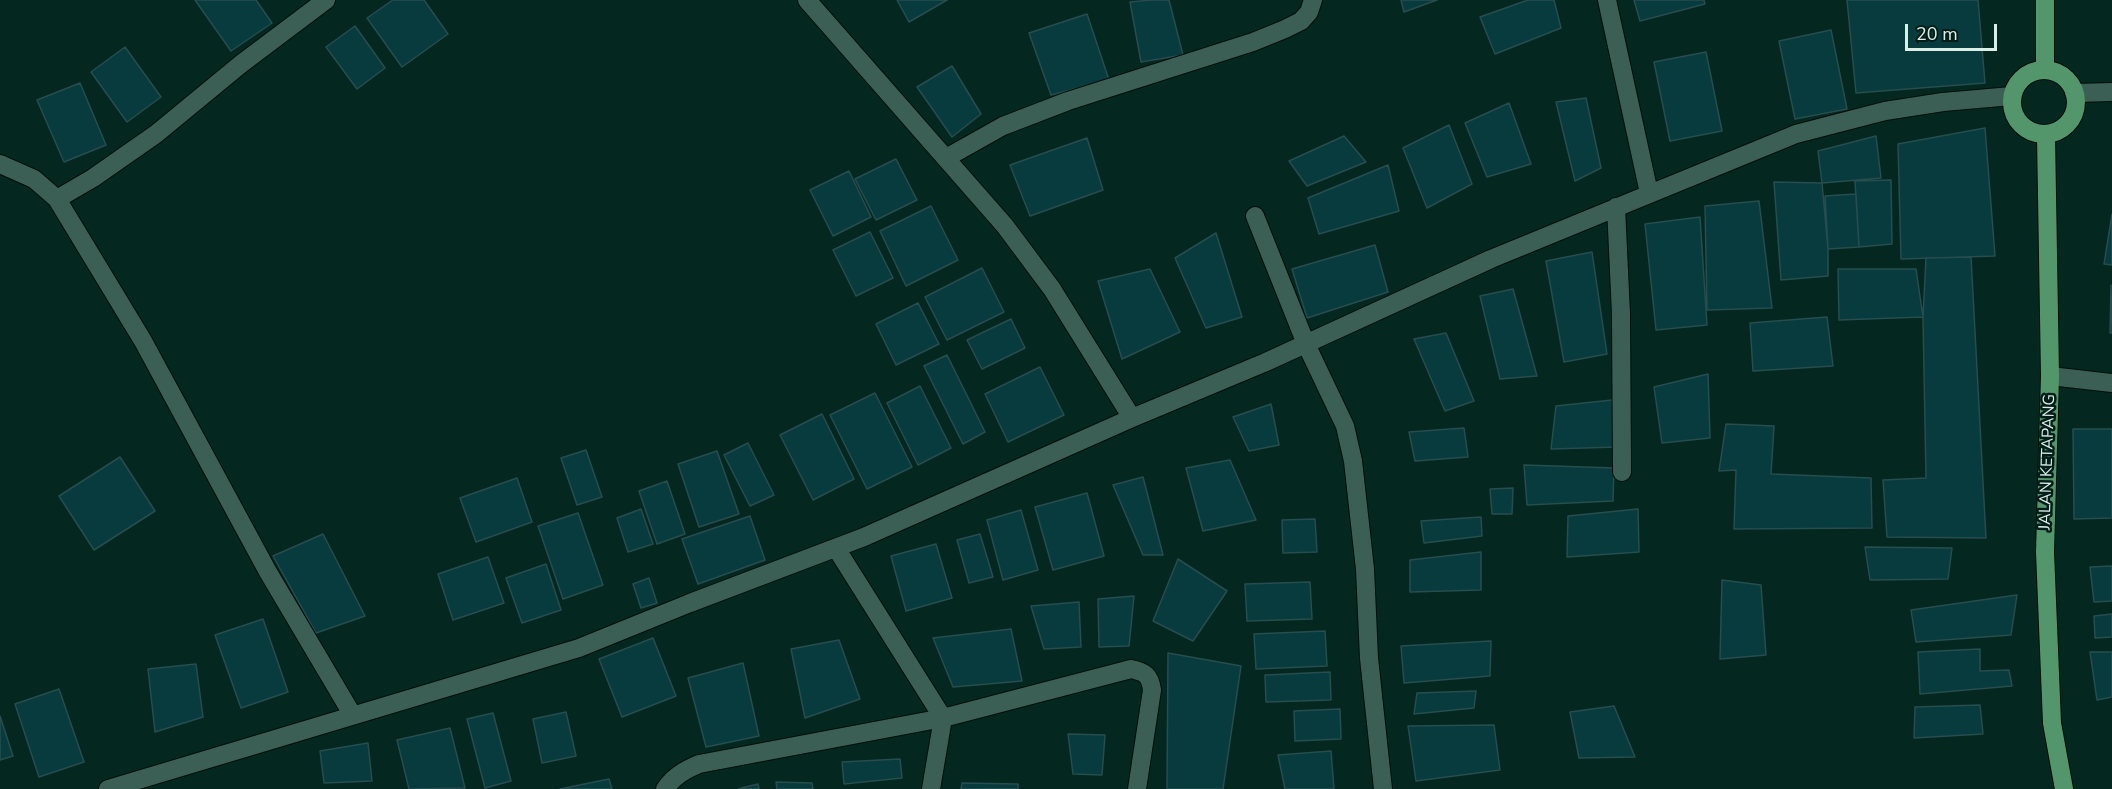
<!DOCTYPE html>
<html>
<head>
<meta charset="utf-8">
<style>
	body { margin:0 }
	#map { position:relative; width:2112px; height:789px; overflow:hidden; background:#042820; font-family:"Nunito Sans",sans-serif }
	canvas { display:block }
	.scale { position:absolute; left:1905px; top:24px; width:92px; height:27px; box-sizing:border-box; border:3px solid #dbeee8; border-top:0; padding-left:8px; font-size:18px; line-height:21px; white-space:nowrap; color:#dbeee8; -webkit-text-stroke:4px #001e17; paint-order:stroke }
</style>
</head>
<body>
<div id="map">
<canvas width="2112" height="789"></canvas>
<div class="scale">20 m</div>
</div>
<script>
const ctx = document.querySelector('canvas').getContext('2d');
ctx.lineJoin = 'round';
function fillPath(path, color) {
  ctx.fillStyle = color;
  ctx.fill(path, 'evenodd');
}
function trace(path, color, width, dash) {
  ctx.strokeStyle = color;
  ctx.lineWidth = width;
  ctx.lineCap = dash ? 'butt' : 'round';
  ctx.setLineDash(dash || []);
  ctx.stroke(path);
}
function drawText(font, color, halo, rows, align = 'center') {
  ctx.font = font + ' "Nunito Sans",sans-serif';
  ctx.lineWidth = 5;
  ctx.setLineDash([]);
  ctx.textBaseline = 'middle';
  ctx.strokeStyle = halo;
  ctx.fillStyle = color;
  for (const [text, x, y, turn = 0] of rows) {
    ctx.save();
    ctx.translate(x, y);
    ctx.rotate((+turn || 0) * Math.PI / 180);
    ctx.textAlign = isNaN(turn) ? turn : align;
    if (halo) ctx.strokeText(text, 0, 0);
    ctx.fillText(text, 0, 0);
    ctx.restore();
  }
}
const building = new Path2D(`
	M195,0h61l16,23 -41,28z
	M393,0h31l24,34 -46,33 -35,-49z
	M897,0h50l-38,22z
	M1151,0h18l14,55 -42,7 -11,-60z
	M1401,0h36l-33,12z
	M1528,0h26l7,28 -66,26 -15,-37z
	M1634,0h70l1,4 -65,17z
	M1847,0h131l7,83 -129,10z
	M1087,14l22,66 -58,15 -22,-62z
	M355,26l30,42 -28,21 -31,-42z
	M1831,30l16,79 -52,10 -16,-78z
	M125,47l36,50 -34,25 -36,-50z
	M1706,52l16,79 -52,10 -16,-79z
	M952,66l29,48 -29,23 -35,-50z
	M80,83l26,62 -42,17 -27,-62z
	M1586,98l15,70 -26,13 -19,-79z
	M1509,103l22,61 -44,13 -22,-54z
	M1449,125l23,59 -45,24 -24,-60z
	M1985,128l10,128 -94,3 -3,-115z
	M1344,136l22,26 -59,24 -18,-25z
	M1876,136l5,42 -59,5 -4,-32z
	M1087,138l16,52 -73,26 -20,-51z
	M896,159l21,41 -41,20 -21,-41z
	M1388,165l11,46 -80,23 -11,-36z
	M849,171l22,46 -38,19 -23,-46z
	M1891,180l1,64 -33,3 -4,-66z
	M1774,182l48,1 6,66v27l-47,4z
	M1856,194l3,53 -31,2 -3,-53z
	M1759,201l13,107 -65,2 -2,-104z
	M931,206l27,54 -52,26 -26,-55z
	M2112,214v51l-8,-1z
	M1700,217l7,108 -51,5 -11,-106z
	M870,232l23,46 -37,18 -23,-46z
	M1216,233l26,84 -36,11 -31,-70z
	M1375,245l13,47 -81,26 -15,-49z
	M1592,252l15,102 -43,8 -18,-101z
	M1971,257l15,281 -99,-1 -4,-57 43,-2 -3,-161 3,-59z
	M982,268l22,44 -57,28 -22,-43z
	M1150,269l30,63 -58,27 -24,-78z
	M1838,269h78l7,48 -84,3z
	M2111,285l1,48h-2z
	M1513,289l24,87 -37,3 -20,-83z
	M918,303l21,41 -43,21 -20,-41z
	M1827,317l6,49 -80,5 -3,-48z
	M1011,319l14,29 -43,21 -15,-29z
	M1446,333l28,68 -29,10 -31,-72z
	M947,355l38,77 -22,12 -39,-78z
	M1040,367l24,48 -56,27 -23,-48z
	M1708,374l2,64 -48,5 -8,-56z
	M920,386l31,62 -33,17 -31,-62z
	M875,393l37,74 -45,22 -37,-74z
	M1612,400l5,47 -66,2 5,-43z
	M1271,404l8,41 -30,6 -16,-34z
	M822,414l32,65 -41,21 -33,-65z
	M1726,424l48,2 -3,48 100,4 1,50 -138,1 2,-59 -17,1z
	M1464,428l4,29 -53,4 -6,-29z
	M2073,429h39v89l-38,1z
	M748,443l26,52 -24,11 -26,-51z
	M586,450l16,47 -25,8 -16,-47z
	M717,451l22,63 -40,13 -21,-63z
	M120,457l35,54 -61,39 -35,-54z
	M1230,460l26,60 -53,11 -17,-63z
	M1524,465l90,3 -1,33 -86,4z
	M1143,477l20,78h-20l-30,-70z
	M517,478l15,44 -56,20 -16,-44z
	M667,481l18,53 -28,10 -18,-53z
	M1513,488l-1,26h-20l-2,-25z
	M1087,493l17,63 -51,14 -18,-63z
	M641,509l12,35 -25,8 -11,-34z
	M1638,509l1,43 -72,5 1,-41z
	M1021,510l17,60 -35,10 -16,-60z
	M578,513l25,72 -40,14 -25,-73z
	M750,516l15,44 -67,24 -16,-45z
	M1481,517l1,19 -58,7 -3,-22z
	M1315,519l2,33 -34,1 -1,-33z
	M323,534l42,82 -49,17 -43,-77z
	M980,534l13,43 -24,6 -12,-43z
	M936,544l16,54 -46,13 -15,-55z
	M1865,547l87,1 -4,31 -78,1z
	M1481,552v38l-71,2v-32z
	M488,557l16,46 -51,17 -15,-46z
	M1178,559l49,32 -34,50 -40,-20z
	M546,564l15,46 -39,13 -16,-45z
	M2112,566v35l-18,1 -4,-35z
	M649,578l8,25 -16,5 -8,-24z
	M1722,580l39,5 5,70 -46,4z
	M1310,582l2,37 -65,2 -2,-37z
	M2017,595l-6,40 -95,7 -5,-32z
	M1134,596l-5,50 -30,1 -1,-48z
	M1079,602l2,45 -37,2 -13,-43z
	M2112,614v23l-17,1 -1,-22z
	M263,619l25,73 -47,16 -26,-73z
	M1011,629l11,52 -69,6 -20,-49z
	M1325,631l2,35 -71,3 -2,-35z
	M653,638l23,58 -54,21 -23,-58z
	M839,640l21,59 -55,19 -14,-69z
	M1491,641l-1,35 -86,7 -3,-37z
	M1980,649v22l29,-1 3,16 -92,8 -2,-42z
	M2090,652h22v45l-15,3z
	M1168,653l73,13 -18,123h-56z
	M743,663l16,73 -53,11 -18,-69z
	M196,664l7,53 -48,15 -7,-63z
	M1330,672l1,28 -65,2 -1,-27z
	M59,689l25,73 -45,15 -24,-73z
	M1476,691l-2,17 -60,6 3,-21z
	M1980,705l3,29 -69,4 1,-31z
	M1614,706l21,51 -56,1 -9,-46z
	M1340,709l1,30 -46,2 -1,-30z
	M566,712l10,44 -34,7 -9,-44z
	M493,713l18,68 -26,7 -18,-69z
	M0,716l13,40 -13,4z
	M1494,725l6,45 -84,11 -8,-55z
	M450,728l15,60 -56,1 -12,-49z
	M1068,734l37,1 -3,40 -29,-1z
	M368,743l4,38 -48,2 -4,-32z
	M1331,751l3,38h-49l-7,-34z
	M900,759l2,19 -58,6 -2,-22z
	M609,779l3,10h-52z
	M776,782l36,1 1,6h-36z
	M962,783l56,1v5h-57z
	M758,784l1,5h-21z`);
const minor = new Path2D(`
	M807,0l198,226 47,63 80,129
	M1607,0l42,193
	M2074,93l38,-1
	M946,158l57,-32 65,-25 185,-59 32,-13 16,-8 8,-9 4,-12
	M0,164l34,15 23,20 86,142 125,231 84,142
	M57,199l36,-21 63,-44 85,-70 85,-64
	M1616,207l5,107 1,158
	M1255,216l51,128 39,82 8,35 12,108 4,89 14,131
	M2050,376l62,7
	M836,548l107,170 -12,71
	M108,789l471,-141 111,-45 174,-66 268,-119 134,-56 225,-103 305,-125 89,-23 58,-9 69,-6
	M665,789c9,-13 20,-19 34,-25l244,-46 188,-49c14,3 19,6 21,21l-15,99`);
const major = new Path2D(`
	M2045,70v-70
	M2012 102a32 32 0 1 1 64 0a32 32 0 1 1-64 0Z
	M2046,135l4,241 -5,176 7,171 12,66`);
const streetNames = [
	["JALAN KETAPANG",2048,462,-88]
];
fillPath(building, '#073b3d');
trace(building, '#274d4f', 1.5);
trace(minor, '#000f0a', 20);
trace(major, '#000f0a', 20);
trace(minor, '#3c5f55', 18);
trace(major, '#54966c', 18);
drawText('16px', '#dbeee8', '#001e17', streetNames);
</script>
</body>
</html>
